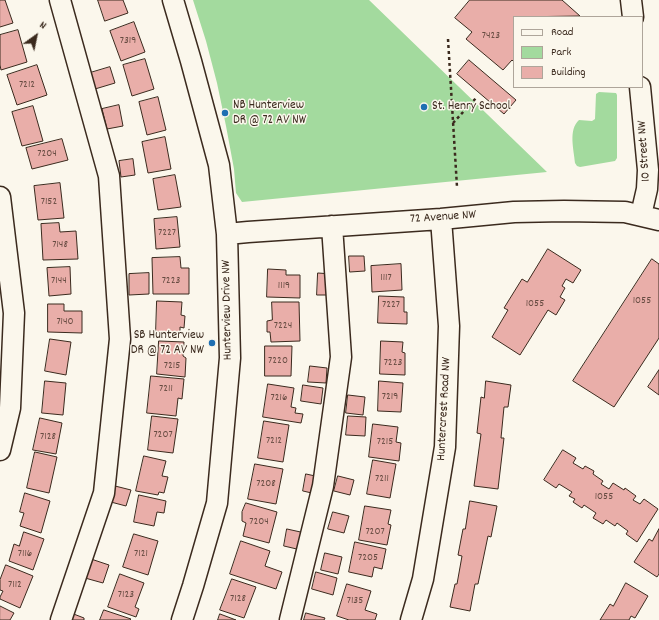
<!DOCTYPE html>
<html>
<head>
<meta charset="utf-8">
<style>
	body { margin:0 }
	#map { position:relative; width:659px; height:620px; overflow:hidden; background:#fbf7ec; font-family:Dekko,sans-serif }
	canvas { display:block }
	.legend { position:absolute; left:513px; top:16px; width:130px; height:72px; box-sizing:border-box; background:#fbf7ec; border:1px solid #aea59a; margin:0; padding:5px 7px; list-style:none; font-size:12px; color:#3b2a1e }
	.legend li { display:flex; align-items:center; gap:8px; height:20px }
	.legend b { width:20px; border:1px solid #aea59a }
	.north { position:absolute; left:16px; top:16px; width:40px; height:40px; -webkit-text-stroke:3px #fbf7ec; paint-order:stroke; rotate:33deg; font-size:11px; font-weight:700; line-height:16px; text-align:center; color:#3b2a1e }
	.north::after { content:''; display:block; margin:auto; width:14px; height:18px; background:#3b2a1e; clip-path:polygon(50% 0,100% 100%,50% 72%,0 100%) }
</style>
</head>
<body>
<div id="map">
<canvas width="659" height="620"></canvas>
<ul class="legend">
<li><b style="height:5px;background:#fbf7ec"></b>Road</li>
<li><b style="height:11px;background:#a3da9e"></b>Park</li>
<li><b style="height:11px;background:#e9aea9"></b>Building</li>
</ul>
<div class="north">N</div>
</div>
<script>
const ctx = document.querySelector('canvas').getContext('2d');
ctx.lineJoin = 'round';
function fillPath(path, color) {
  ctx.fillStyle = color;
  ctx.fill(path, 'evenodd');
}
function trace(path, color, width, dash) {
  ctx.strokeStyle = color;
  ctx.lineWidth = width;
  ctx.lineCap = dash ? 'butt' : 'round';
  ctx.setLineDash(dash || []);
  ctx.stroke(path);
}
function drawText(font, color, halo, rows, align = 'center') {
  ctx.font = font + ' Dekko,sans-serif';
  ctx.lineWidth = 3;
  ctx.setLineDash([]);
  ctx.textBaseline = 'middle';
  ctx.strokeStyle = halo;
  ctx.fillStyle = color;
  for (const [text, x, y, turn = 0] of rows) {
    ctx.save();
    ctx.translate(x, y);
    ctx.rotate((+turn || 0) * Math.PI / 180);
    ctx.textAlign = isNaN(turn) ? turn : align;
    if (halo) ctx.strokeText(text, 0, 0);
    ctx.fillText(text, 0, 0);
    ctx.restore();
  }
}
const green = new Path2D(`
	M193,0h176l178,172 -305,30 -6,-9 -2,-24 -8,-43 -9,-43 -11,-42z
	M599,92l17,1 1,2v63l-2,3 -35,6 -3,-1 -2,-3c-1,-13 -7,-33 4,-43l13,1 3,-2 1,-25z`);
const building = new Path2D(`
	M0,0h5l8,23 -13,4z
	M98,0h25l5,13 -23,8z
	M470,0h92l18,16 -66,1v45l-2,-2 -9,10 -37,-31 6,-7 -17,-14z
	M134,22l11,30 -24,9 -11,-30z
	M18,30l9,32 -26,8 -1,-5v-30z
	M145,59l9,30 -22,7 -9,-31z
	M469,60l47,40 -12,14 -47,-40z
	M37,65l10,30 -30,10 -10,-30z
	M110,67l5,16 -20,6 -5,-16z
	M158,97l8,33 -19,5 -8,-33z
	M119,105l4,21 -16,3 -5,-20z
	M33,106l10,35 -21,5 -10,-34z
	M165,137l6,32 -23,4 -6,-31z
	M62,139l6,21 -36,9 -6,-21z
	M133,159l2,16 -14,2 -2,-16z
	M175,175l6,32 -23,3 -5,-31z
	M60,183l4,35 -26,2 -4,-34z
	M177,217l3,30 -24,2 -2,-30z
	M59,223l1,9 16,-1 2,28 -35,1 -2,-36z
	M548,249l33,21 -8,13 -7,-4 -4,7 3,2 -5,9 5,3 -9,15 -8,-5 -28,45 -28,-18 16,-27 -4,-2 18,-29 5,3z
	M349,256h15l1,15 -15,1z
	M180,257l1,11h8v26h-36l-1,-36z
	M652,259l7,5v74l-45,69 -41,-26z
	M401,264l1,26 -30,2 -1,-26z
	M70,267l1,27 -22,2 -2,-28z
	M268,269l18,1v5h14v23l-33,-1z
	M149,273v21l-20,1v-21z
	M318,273l14,1v21h-15z
	M379,296l25,1v15h3v12l-29,-1z
	M157,301l25,1 -1,13 4,1 -1,12 -4,-1v6l-24,-1z
	M272,302h27l1,39 -29,1 -1,-10h-3v-11l5,-1z
	M48,304h16v7h18v22l-34,-1z
	M50,339l21,3 -5,33 -21,-4z
	M159,341l25,1 -1,14 3,2 -1,19 -28,-3z
	M381,341l22,1 -1,10 3,1v22l-25,-1z
	M265,346h27l-1,30h-26z
	M310,366l17,2 -1,15 -18,-1z
	M659,370v25l-11,-8z
	M151,376l33,3 -2,20 -4,-1 -2,18 -29,-3z
	M45,381l21,2 -3,32 -21,-2z
	M379,381l24,2 -2,29 -23,-1z
	M486,381l25,4 -3,22h-4l-3,31h3l-6,51 -24,-3 7,-52 -4,-1 4,-36 3,1z
	M268,384l26,4 -3,19 5,1 -1,5 8,1 -2,9 -38,-6z
	M303,385l20,3 -2,16 -20,-3z
	M348,395l17,2 -2,18 -17,-2z
	M152,416l26,3 -5,34 -25,-3z
	M348,416l18,1 -1,19 -19,-1z
	M40,418l22,5 -6,31 -23,-4z
	M264,421l25,4 -6,37 -25,-4z
	M373,424l25,3 -2,15 5,1 -2,18 -30,-4z
	M563,450l13,8 -3,5 10,6 2,-3 9,5 -1,3 10,7 -2,3 8,5 4,-6 11,7 1,-2 11,8 -3,4 7,4 4,-5 14,10 -21,33 -11,-8 2,-3 -11,-8 -2,3 -9,-6 -3,4 -10,-6 3,-5 -12,-8 -2,3 -9,-6 2,-3 -6,-3 3,-4 -13,-8 -3,4 -12,-8z
	M35,452l22,5 -8,36 -22,-5z
	M144,456l22,5 -4,15 6,1 -4,16 -5,-1 -1,3 -22,-4z
	M373,460l23,4 -6,34 -23,-4z
	M255,464l28,5 -7,35 -28,-5z
	M306,474l14,3 -4,17 -13,-3z
	M338,476l16,4 -4,15 -16,-4z
	M111,485l20,5 -5,16 -19,-5z
	M25,493l25,8 -9,32 -21,-7 4,-13 -4,-1z
	M139,495l27,6 -2,12 -7,-1 -3,14 -20,-4z
	M470,501l27,5 -6,31 -3,-1 -10,48h-3l-5,27 -20,-4 5,-23h2l5,-28 -4,-1 5,-26h2z
	M246,503l31,9 -8,31 -26,-7 3,-13 -4,-2v-9z
	M365,506l26,4 -3,14 3,1 -4,20 -28,-5z
	M333,512l16,4 -5,17 -16,-4z
	M287,529l18,4 -4,17 -17,-4z
	M659,529v45l-2,3 -23,-15 15,-23 3,2z
	M24,532l20,7 -11,31 -24,-9 5,-17 5,2z
	M134,534l24,7 -10,34 -25,-8z
	M241,541l29,10 -5,15 17,6 -6,17 -46,-15z
	M355,542l31,7 -4,20 -8,-2 -2,10 -23,-5z
	M325,553l17,4 -4,17 -17,-4z
	M91,559l18,6 -6,18 -18,-5z
	M6,565l27,11 -13,32 -20,-9v-2l3,-6 -3,-1v-10z
	M316,572l21,6 -4,17 -21,-6z
	M120,574l24,9 -9,24 4,2 -3,8 -28,-10z
	M232,579l24,8 -12,31 -24,-8z
	M626,583l22,13 -13,22 -4,-2 -2,4h-29l10,-16 3,2z
	M347,584l24,7 -6,19 12,4 -2,6h-26l-12,-4z
	M0,606l14,7 -4,7h-10z
	M104,610l27,9 -1,1h-30z
	M71,613l13,5v2h-15z
	M306,613l19,5 -1,2h-20z
	M220,614l16,6h-18z`);
const path = new Path2D(`
	M448,39l9,148
	M453,123l24,-26`);
const minor = new Path2D(`
	M60,0l49,176 11,163 -16,154 -43,127
	M173,0l18,61 28,104 8,69 3,124 -13,145 -24,83 -11,34
	M631,0l2,17
	M640,87l8,83 -1,19 -6,26
	M0,197l14,116 -4,95 -10,42
	M227,234l21,-2 193,-13 73,-7 50,-1 61,1 34,8
	M290,620l33,-134 18,-129 -9,-131
	M411,620l12,-41 22,-132 4,-121 -8,-107`);
const markers = [
	[424,107,4,"#1f6fb2"],
	[225,113,4,"#1f6fb2"],
	[212,343,4,"#1f6fb2"]
];
const numberNames = [
	["7423",491,36],
	["7319",128,41],
	["7212",27,85],
	["7204",47,154],
	["7152",49,202],
	["7227",167,233],
	["7148",60,245],
	["1117",386,278],
	["7144",59,281],
	["7223",171,281],
	["1119",284,286],
	["1055",642,301],
	["1055",535,304],
	["7227",391,305],
	["7140",65,322],
	["7224",283,326],
	["7220",278,361],
	["7223",393,363],
	["7215",172,366],
	["7211",166,389],
	["7219",390,397],
	["7216",279,398],
	["7207",163,435],
	["7128",48,437],
	["7212",274,441],
	["7215",385,442],
	["7211",382,479],
	["7208",266,484],
	["1055",604,497],
	["7204",259,522],
	["7207",375,532],
	["7116",25,554],
	["7121",141,554],
	["7205",368,558],
	["7112",15,585],
	["7123",126,595],
	["7128",238,599],
	["7135",355,601]
];
const poiNames = [
	["NB Hunterview",233,106],
	["DR @ 72 AV NW",233,121],
	["St. Henry School",432,107],
	["SB Hunterview",204,336,"right"],
	["DR @ 72 AV NW",204,351,"right"]
];
const streetNames = [
	["10 Street NW",645,151,-94],
	["72 Avenue NW",443,218,-4],
	["Hunterview Drive NW",228,310,-91],
	["Huntercrest Road NW",445,409,-87]
];
fillPath(green, '#a3da9e');
fillPath(building, '#e9aea9');
trace(building, '#3b2a1e', 1);
trace(minor, '#3b2a1e', 23);
trace(path, '#3b2a1e', 2.5, [3, 3]);
trace(minor, '#fbf7ec', 20);
for (const [x, y, r, color] of markers) {
  const dot = new Path2D();
  dot.arc(x, y, r, 0, 2 * Math.PI);
  ctx.fillStyle = color;
  ctx.fill(dot);
  trace(dot, '#fbf7ec', 1.5);
}
drawText('11px', '#664b41', null, numberNames);
drawText('13px', '#3b2a1e', '#fbf7ec', poiNames, 'left');
drawText('13px', '#3b2a1e', '#fbf7ec', streetNames);
</script>
</body>
</html>
